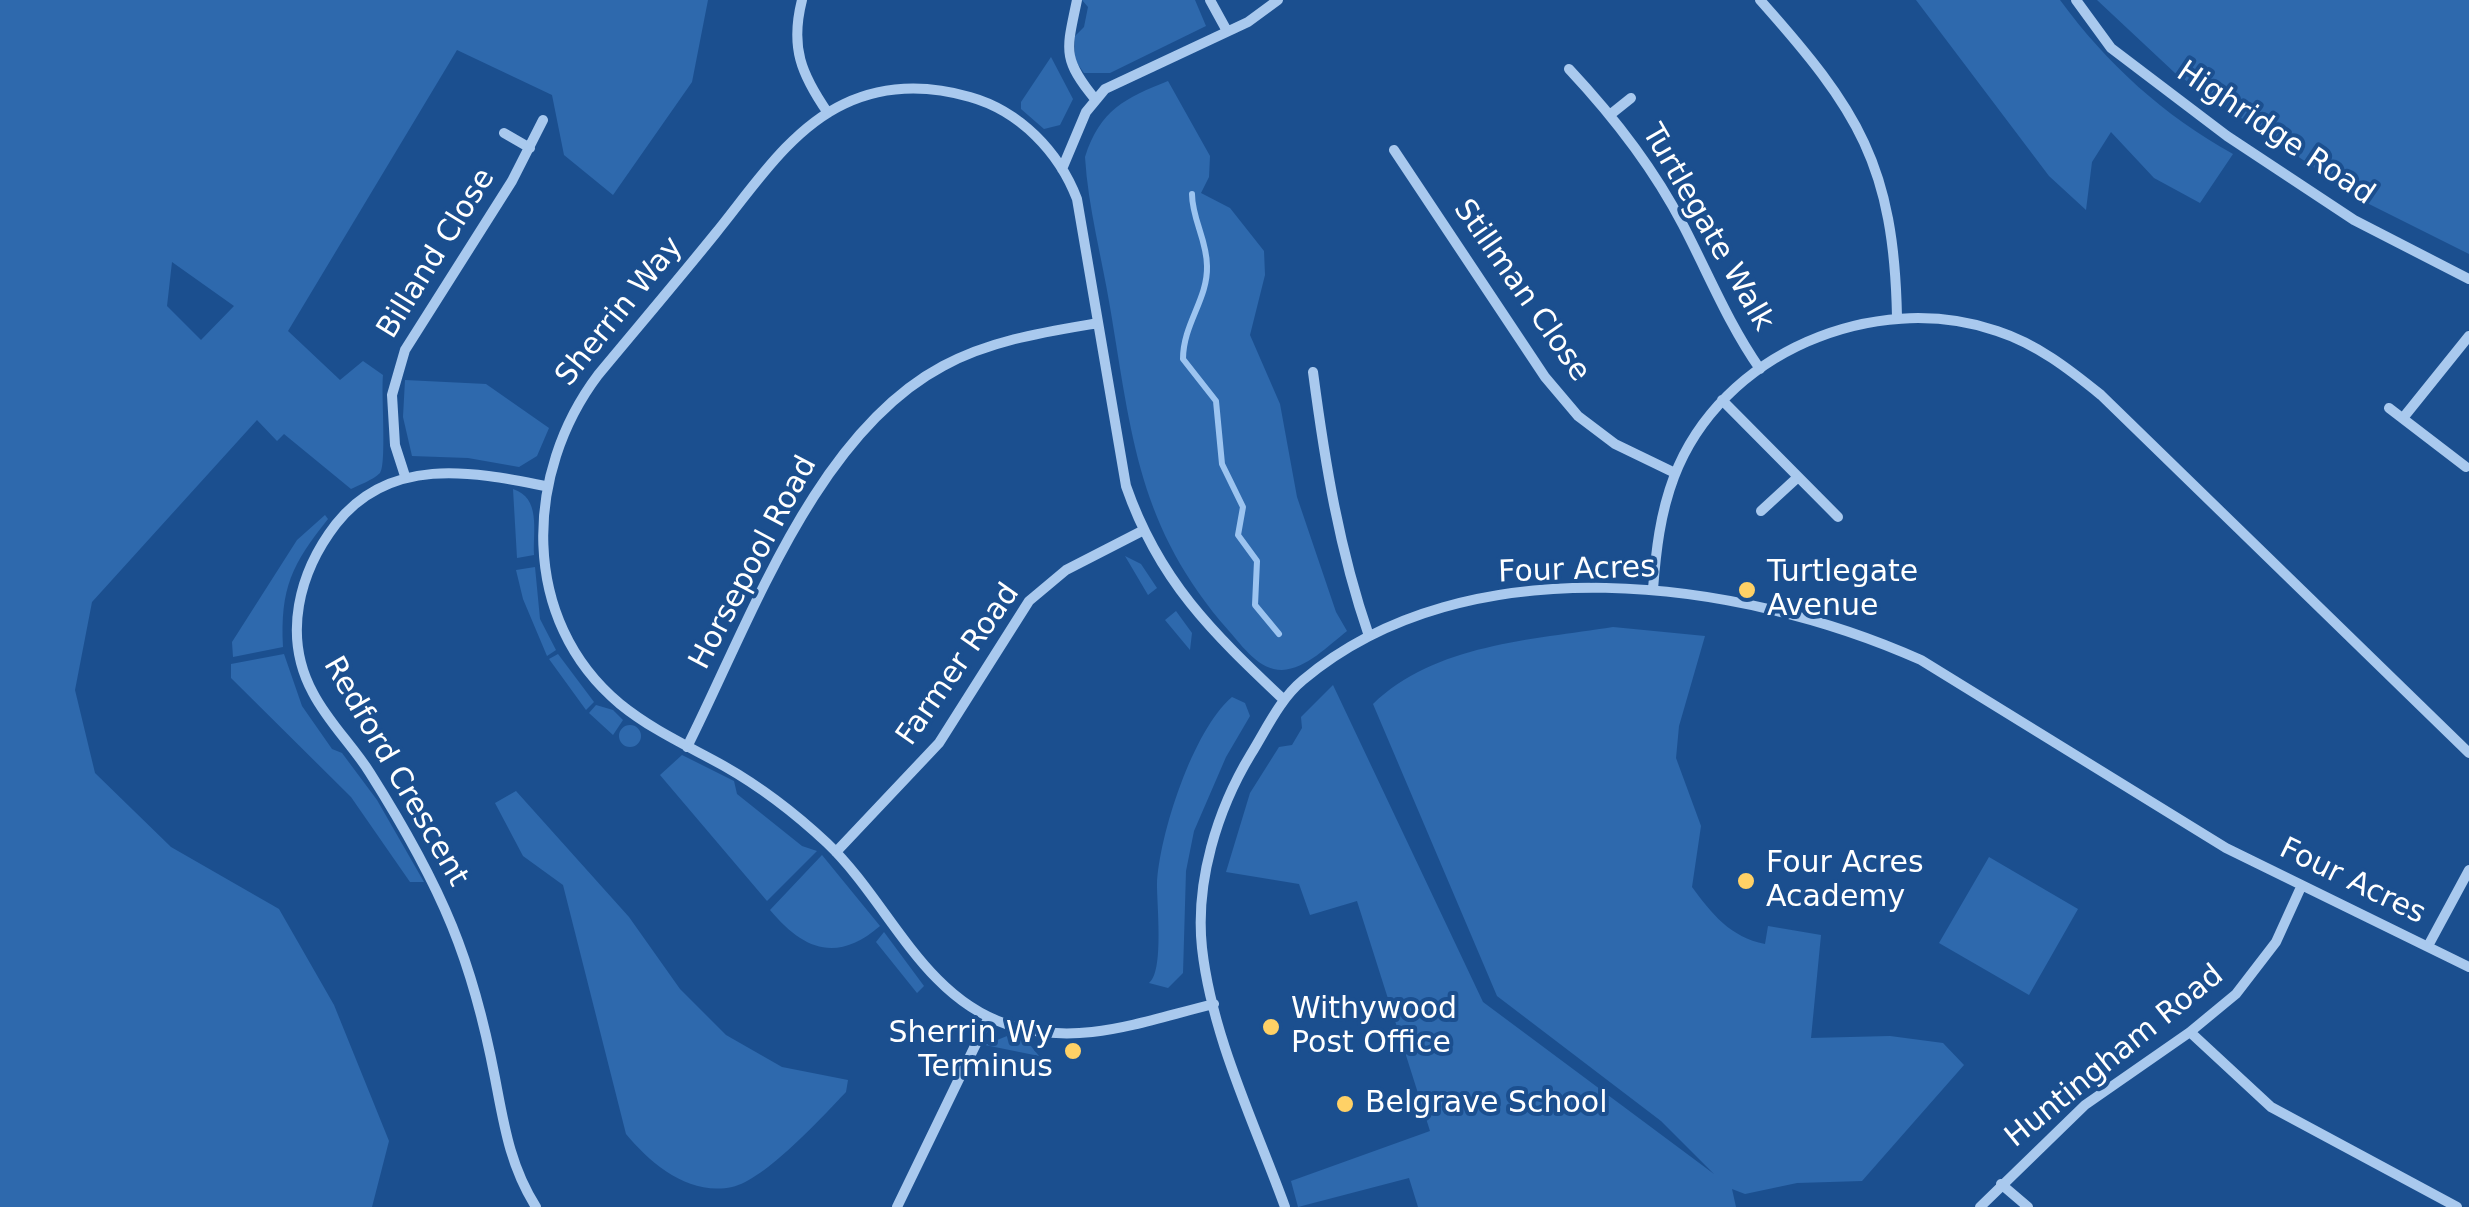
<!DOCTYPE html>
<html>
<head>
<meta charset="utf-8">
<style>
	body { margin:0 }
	canvas { display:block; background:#1b4f8f }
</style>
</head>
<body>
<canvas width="2469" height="1207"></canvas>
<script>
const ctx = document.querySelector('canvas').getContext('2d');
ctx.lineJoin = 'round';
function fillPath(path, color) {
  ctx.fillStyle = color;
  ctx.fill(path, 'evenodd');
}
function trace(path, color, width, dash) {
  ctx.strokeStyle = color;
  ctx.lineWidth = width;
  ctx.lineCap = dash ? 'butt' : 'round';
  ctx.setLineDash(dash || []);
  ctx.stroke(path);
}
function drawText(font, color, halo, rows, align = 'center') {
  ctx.font = font + ' "DejaVu Sans",sans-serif';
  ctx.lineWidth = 8;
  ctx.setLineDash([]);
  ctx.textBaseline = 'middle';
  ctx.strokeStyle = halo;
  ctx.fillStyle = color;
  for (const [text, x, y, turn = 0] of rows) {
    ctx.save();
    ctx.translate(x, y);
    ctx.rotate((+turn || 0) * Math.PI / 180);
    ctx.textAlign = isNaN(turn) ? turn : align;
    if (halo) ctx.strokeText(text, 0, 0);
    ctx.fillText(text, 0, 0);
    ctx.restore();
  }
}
const green = new Path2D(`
	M0,0h708l-16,82 -79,113 -49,-40 -12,-60 -95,-45 -169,281 52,49 23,-19 20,14c-2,18 4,90 -3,98 -7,7 -21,12 -29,16l-67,-55 -7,7 -20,-21 -165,182 -17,88 20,83 76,74 108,62 55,96 55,136 -17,66h-372zM172,262l62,44 -33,34 -34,-34z
	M1082,0h113l11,26 -96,47h-26l-9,-13v-24l9,-9 4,-20z
	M1916,0h144c47,64 103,115 173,154l-33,49 -46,-25 -43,-46 -19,30 -6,48 -37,-34z
	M2097,0h372v254l-104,-52 -190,-129z
	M1051,57l22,42 -13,26 -16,4 -23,-20v-7z
	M1168,81l42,75 -1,21 -8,16 29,15 34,43 1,24 -15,60 30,69 17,93 39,115 11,19c-18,14 -41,38 -65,39 -23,0 -39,-23 -53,-39 -91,-104 -97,-194 -119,-324 -8,-49 -22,-100 -25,-150 15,-47 40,-59 83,-76z
	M405,380l81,4 63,44 -12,28 -18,11 -51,-9 -56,-2 -9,-39z
	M513,489c28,9 20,41 21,66l-17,3z
	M325,515l3,4c-36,45 -48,69 -45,128l-50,10 -1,-15 65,-102z
	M1125,556l16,8 16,24 -9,7z
	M535,567l5,52 16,31 -9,6 -24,-57 -7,-29z
	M1176,611l16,22 -2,17 -25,-30z
	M1613,627l92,9 -26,90 -3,32 25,68 -9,61c20,27 38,50 73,57l3,-18 53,9 -10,103 79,-2 53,7 21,22 -102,116 -65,2 -52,11 -13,-5 4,18h-318l-9,-29 -111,29 -7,-26 139,-50 -73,-230 -47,14 -11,-31 -73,-12 24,-79 29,-46 13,-2 10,-17 -1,-11 32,-32 150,317 231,172 -53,-53 -164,-125 -124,-292c62,-60 159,-64 240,-77z
	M284,654l18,52 30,43 10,4 35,47 47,82h-14l-59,-85 -120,-119v-14z
	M558,654l36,48 -8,8 -37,-51z
	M1232,697l13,6 5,13 -24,41 -32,74 -8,40 -3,102 -15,15 -19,-5c15,-11 8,-76 8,-98 2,-50 36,-155 75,-188z
	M596,705l17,5 10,10 -10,15 -24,-22z
	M619 736a11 11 0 1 1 22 0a11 11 0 1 1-22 0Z
	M682,755l52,26 3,13 65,52 15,5 -50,50 -107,-126z
	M516,791l113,126 51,72 46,46 56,32 66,13 -2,12c-24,25 -81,88 -114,95 -43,9 -81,-23 -106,-53l-63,-249 -40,-29 -28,-53z
	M822,855l58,71c-44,38 -77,23 -110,-16z
	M1989,857l89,52 -49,86 -90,-52z
	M884,932l40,54 -7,7 -41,-51z
	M1007,1036l19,4 13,16 -54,-11z`);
const stream = new Path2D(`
	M1192,194c0,25 15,46 15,72 1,33 -24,58 -24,93l33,42 6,63 21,43 -5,28 19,26 -2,44 24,29`);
const minor = new Path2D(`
	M802,0c-12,47 -1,74 26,113
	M1077,0c-10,49 -16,58 18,99
	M1210,0l17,31
	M1760,0c98,110 134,165 137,317
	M2076,0l35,48 116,88 127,84 115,59
	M1569,69c44,47 84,98 114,156 26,50 45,98 77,144
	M1611,114l20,-16
	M504,133l26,15
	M1394,150l151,227 33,39 37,28 60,29
	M1062,169l24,-57 19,-23 143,-67 30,-22
	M1313,372c12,91 26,177 56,264
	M1722,400l116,117
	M2389,408l77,59
	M2403,418l66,-82
	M405,476l-10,-31 -3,-50 13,-45 107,-169 31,-61
	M1761,511l37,-34
	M1653,589c3,-38 7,-75 21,-112 47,-124 200,-188 323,-146 40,13 72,38 104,64l368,358
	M687,747c63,-125 128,-313 256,-381 48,-26 102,-34 155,-43
	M836,852l103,-109 90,-142 37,-31 76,-39
	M2428,946l41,-76
	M1214,1004c-71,17 -135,44 -208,20 -84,-28 -118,-123 -179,-181 -31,-29 -66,-56 -103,-77 -36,-20 -72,-36 -104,-62 -101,-84 -96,-231 -22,-329 39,-47 79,-94 117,-141 37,-45 74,-104 129,-130 40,-19 84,-19 126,-7 50,14 89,55 107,102l49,287c33,95 86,146 158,214
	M2190,1032l81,75 186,100
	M2001,1184l27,23
	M536,1207c-26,-41 -32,-82 -41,-129 -10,-52 -23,-103 -43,-152 -22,-54 -51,-104 -82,-153 -17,-27 -42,-51 -57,-80 -31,-57 -14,-121 23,-169 54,-68 134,-53 209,-38
	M897,1207l92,-190
	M1285,1207c-30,-83 -73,-170 -83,-259 -7,-66 15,-138 49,-194 16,-26 29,-55 52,-74 164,-138 437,-101 618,-20l305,188 243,119
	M1980,1207l105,-102 105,-73 46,-38 40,-52 25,-55`);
const markers = [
	[1747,590,10,"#ffd166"],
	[1746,881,10,"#ffd166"],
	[1271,1027,10,"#ffd166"],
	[1073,1051,10,"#ffd166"],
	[1345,1104,10,"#ffd166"]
];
const streetNames = [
	["Highridge Road",2275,134,34],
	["Turtlegate Walk",1707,228,60],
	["Billand Close",437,254,-58],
	["Stillman Close",1521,291,55],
	["Sherrin Way",620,312,-51],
	["Horsepool Road",754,563,-62],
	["Four Acres",1577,571,-2],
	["Farmer Road",959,665,-55],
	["Redford Crescent",395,772,60],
	["Four Acres",2352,882,26],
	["Huntingham Road",2115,1057,-39]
];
const poiNames = [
	["Turtlegate",1767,573],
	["Avenue",1767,607],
	["Four Acres",1766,864],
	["Academy",1766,898],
	["Withywood",1291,1010],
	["Post Office",1291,1044],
	["Sherrin Wy",1053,1034,"right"],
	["Terminus",1053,1068,"right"],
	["Belgrave School",1365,1104]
];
fillPath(green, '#2e69ad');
trace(stream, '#9cc4f0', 6);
trace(minor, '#a9c9ee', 10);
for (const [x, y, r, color] of markers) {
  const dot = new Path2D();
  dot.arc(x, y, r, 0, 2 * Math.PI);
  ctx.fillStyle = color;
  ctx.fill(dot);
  trace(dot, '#1b4f8f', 4);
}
drawText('30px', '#fff', '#1b4f8f', streetNames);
drawText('30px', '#fff', '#1b4f8f', poiNames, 'left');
</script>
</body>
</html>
